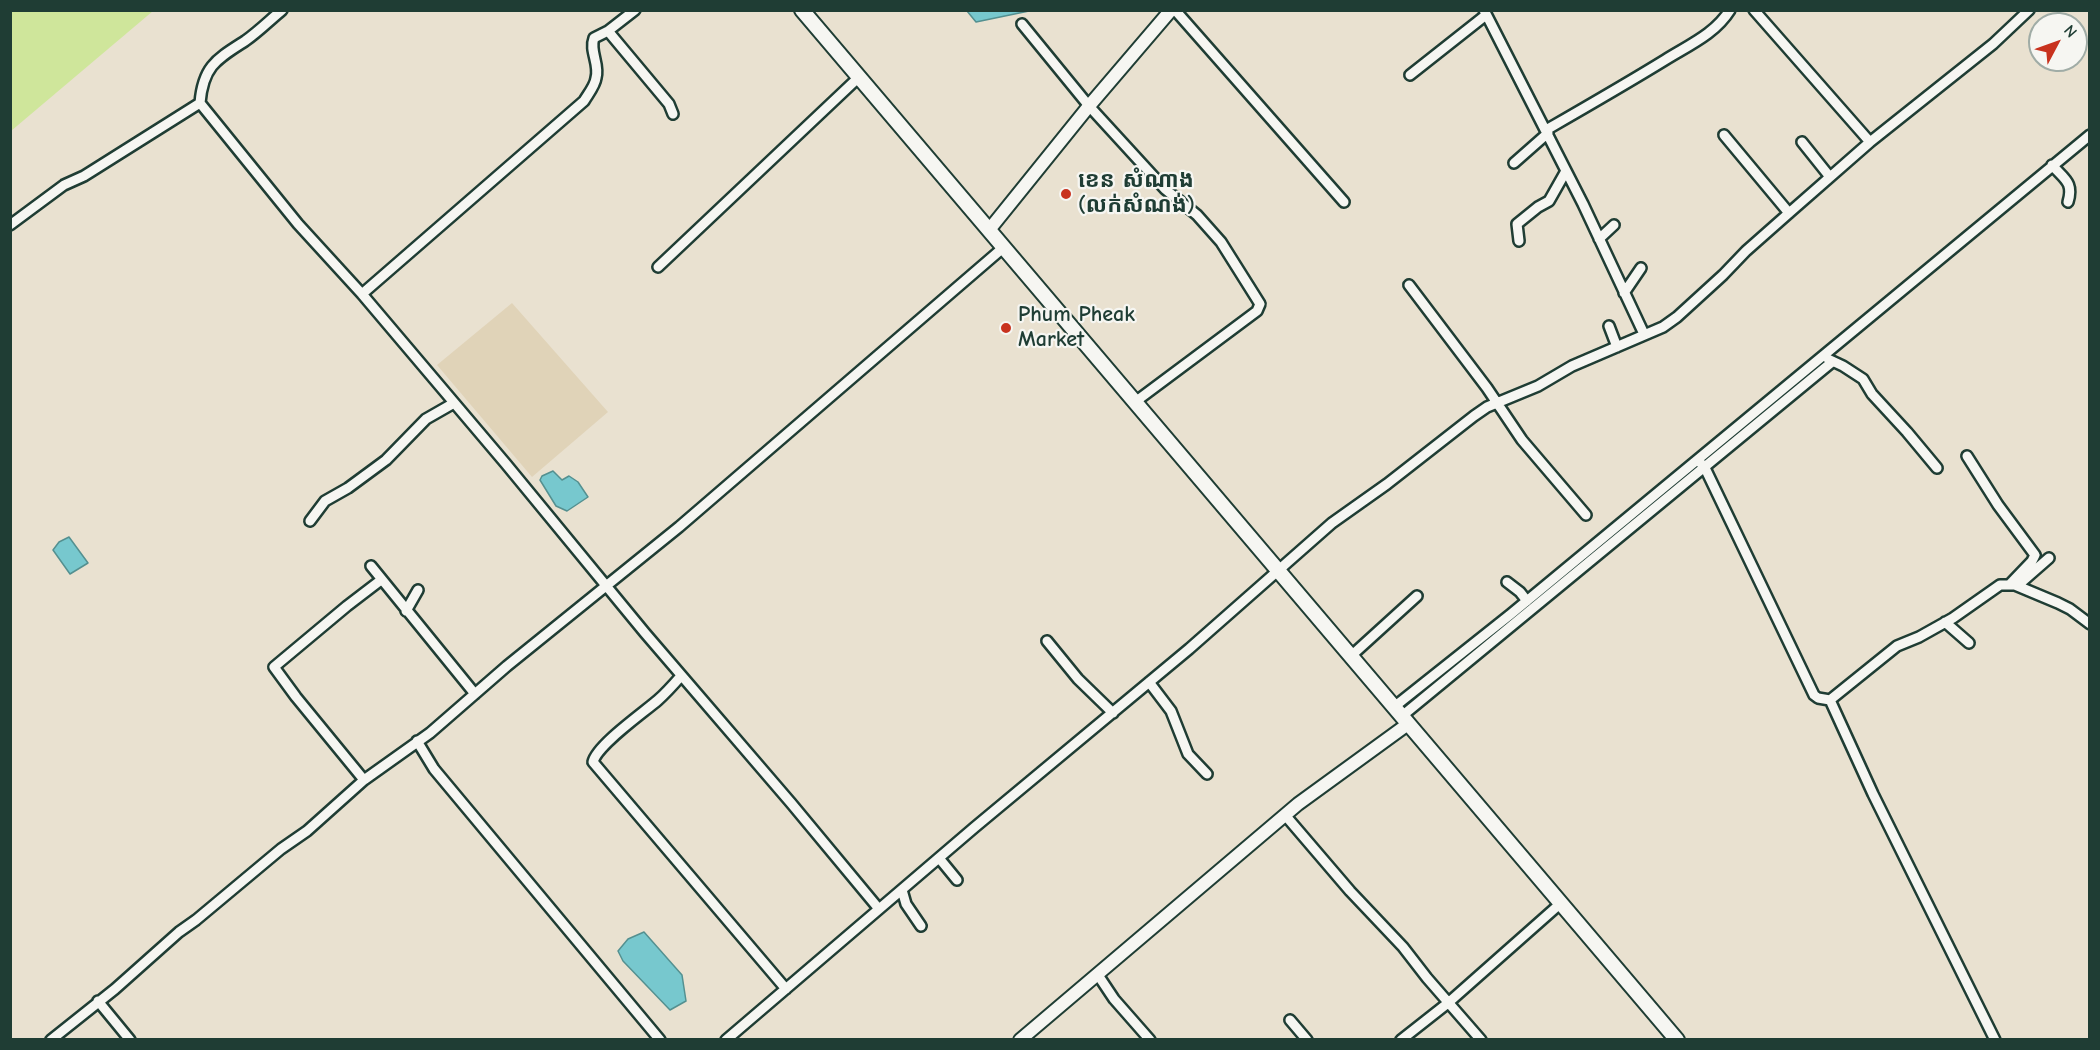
<!DOCTYPE html>
<html>
<head>
<meta charset="utf-8">
<style>
	body { margin:0 }
	#map { position:relative; width:2100px; height:1050px; overflow:hidden; background:#e9e1d0; font-family:"Comic Neue",sans-serif }
	canvas { display:block }
	.frame { position:absolute; inset:0; border:12px solid #1f3d34; pointer-events:none }
	.north { position:absolute; left:2028px; top:12px; width:60px; height:60px; box-sizing:border-box; background:#f6f6f2; border:2px solid #a0aca6; border-radius:50%; rotate:49deg; font-size:16px; font-weight:700; line-height:24px; text-align:center; color:#1f3d34 }
	.north::after { content:''; display:block; margin:auto; width:21px; height:27px; background:#c8321e; clip-path:polygon(50% 0,100% 100%,50% 72%,0 100%) }
</style>
</head>
<body>
<div id="map">
<canvas width="2100" height="1050"></canvas>
<div class="frame"></div>
<div class="north">N</div>
</div>
<script>
const ctx = document.querySelector('canvas').getContext('2d');
ctx.lineJoin = 'round';
function fillPath(path, color) {
  ctx.fillStyle = color;
  ctx.fill(path, 'evenodd');
}
function trace(path, color, width, dash) {
  ctx.strokeStyle = color;
  ctx.lineWidth = width;
  ctx.lineCap = dash ? 'butt' : 'round';
  ctx.setLineDash(dash || []);
  ctx.stroke(path);
}
function drawText(font, color, halo, rows, align = 'center') {
  ctx.font = font + ' "Comic Neue","Noto Sans Khmer",sans-serif';
  ctx.lineWidth = 4.5;
  ctx.setLineDash([]);
  ctx.textBaseline = 'middle';
  ctx.strokeStyle = halo;
  ctx.fillStyle = color;
  for (const [text, x, y, turn = 0] of rows) {
    ctx.save();
    ctx.translate(x, y);
    ctx.rotate((+turn || 0) * Math.PI / 180);
    ctx.textAlign = isNaN(turn) ? turn : align;
    if (halo) ctx.strokeText(text, 0, 0);
    ctx.fillText(text, 0, 0);
    ctx.restore();
  }
}
const built = new Path2D(`
	M512,303l96,109 -76,65 -95,-112z`);
const green = new Path2D(`
	M11,10h142v1l-142,120z`);
const water = new Path2D(`
	M967,11h62l-53,11z
	M553,471l9,9 7,-4 9,6 10,15 -21,14 -11,-5 -16,-26 2,-4z
	M69,537l19,26 -18,11 -17,-24 6,-8z
	M644,932l38,43 4,26 -16,9 -47,-49 -5,-10 10,-12z`);
const minor = new Path2D(`
	M282,10c-12,10 -24,22 -37,31 -28,18 -42,25 -45,62l98,121 64,70 144,170 139,169 146,170 88,106
	M1175,10l169,192
	M1484,10l99,194 61,130
	M1754,10l116,132
	M1022,24l67,82 76,83 32,26 24,27 39,62 -3,7 -122,91
	M608,31l61,73 4,10
	M1410,75l76,-60
	M1546,130c40,-23 80,-46 119,-70 24,-15 50,-26 65,-50
	M1724,135l65,78
	M1802,142l28,35
	M1514,163l34,-30
	M2052,165c12,14 22,17 16,37
	M10,225l54,-40 20,-9 116,-73
	M1599,239l15,-14
	M1519,241l-2,-17 21,-17 11,-6 17,-30
	M658,267l201,-190
	M1409,285l78,103 35,52 64,75
	M1624,293l17,-25
	M362,294l222,-193c4,-7 11,-15 12,-23 4,-14 -7,-27 -2,-40l14,-7 27,-21
	M1609,326l8,21
	M1828,359l15,7 20,13 9,15 35,38 30,36
	M1967,456l31,49 37,50 -3,6 -23,24
	M1698,460l7,8 109,227 4,3 12,2 43,94 122,246
	M310,521l15,-20 23,-13 38,-28 40,-41 28,-16
	M371,566l104,128
	M1507,582l13,10 7,9
	M2017,586l32,-28
	M406,611l12,-21
	M1945,622l24,21
	M1047,641l31,38 35,34
	M1351,656l66,-60
	M681,676c-7,8 -15,17 -23,24 -15,13 -61,45 -65,62l193,227
	M1149,682l22,29 17,43 19,20
	M1830,700l67,-54 22,-9 34,-19 47,-33h15l43,18 12,6 20,15
	M1394,707l117,-93 579,-479
	M1402,716l430,-354
	M417,741l17,28 226,271
	M364,780l-68,-83 -22,-30 73,-61 34,-26
	M1285,815l65,76 53,56 24,31 54,62
	M939,858l18,22
	M902,890l4,14 15,22
	M1098,975l16,24 36,41
	M98,1001l32,39
	M1290,1020l17,20
	M51,1040l64,-51 64,-57 17,-12 85,-71 26,-18 57,-51 66,-47 77,-67 172,-139 325,-280
	M726,1040l249,-213 214,-178 143,-126 55,-39 87,-68 13,-9 51,-21 34,-20 91,-39 14,-10 46,-42 23,-24 43,-38 81,-71 123,-98 36,-34
	M1401,1040l47,-37 113,-100`);
const tertiary = new Path2D(`
	M989,230l100,-124 82,-96
	M1020,1040l278,-236 110,-80`);
const secondary = new Path2D(`
	M802,10l875,1030`);
const markers = [
	[1066,194,6,"#c8321e"],
	[1006,328,6,"#c8321e"]
];
const poiNames = [
	["ខេន សំណាង",1078,181],
	["(លក់សំណង់)",1078,206],
	["Phum Pheak",1018,315],
	["Market",1018,340]
];
fillPath(built, '#e0d3b8');
fillPath(green, '#cfe69b');
fillPath(water, '#77c8ce');
trace(water, '#549090', 1.5);
trace(minor, '#1f3d34', 14);
trace(tertiary, '#1f3d34', 16);
trace(secondary, '#1f3d34', 18);
trace(minor, '#f6f6f2', 9);
trace(tertiary, '#f6f6f2', 12);
trace(secondary, '#f6f6f2', 14);
for (const [x, y, r, color] of markers) {
  const dot = new Path2D();
  dot.arc(x, y, r, 0, 2 * Math.PI);
  ctx.fillStyle = color;
  ctx.fill(dot);
  trace(dot, '#f6f6f2', 2);
}
drawText('bold 22px', '#1f3d34', '#f6f6f2', poiNames, 'left');
</script>
</body>
</html>
